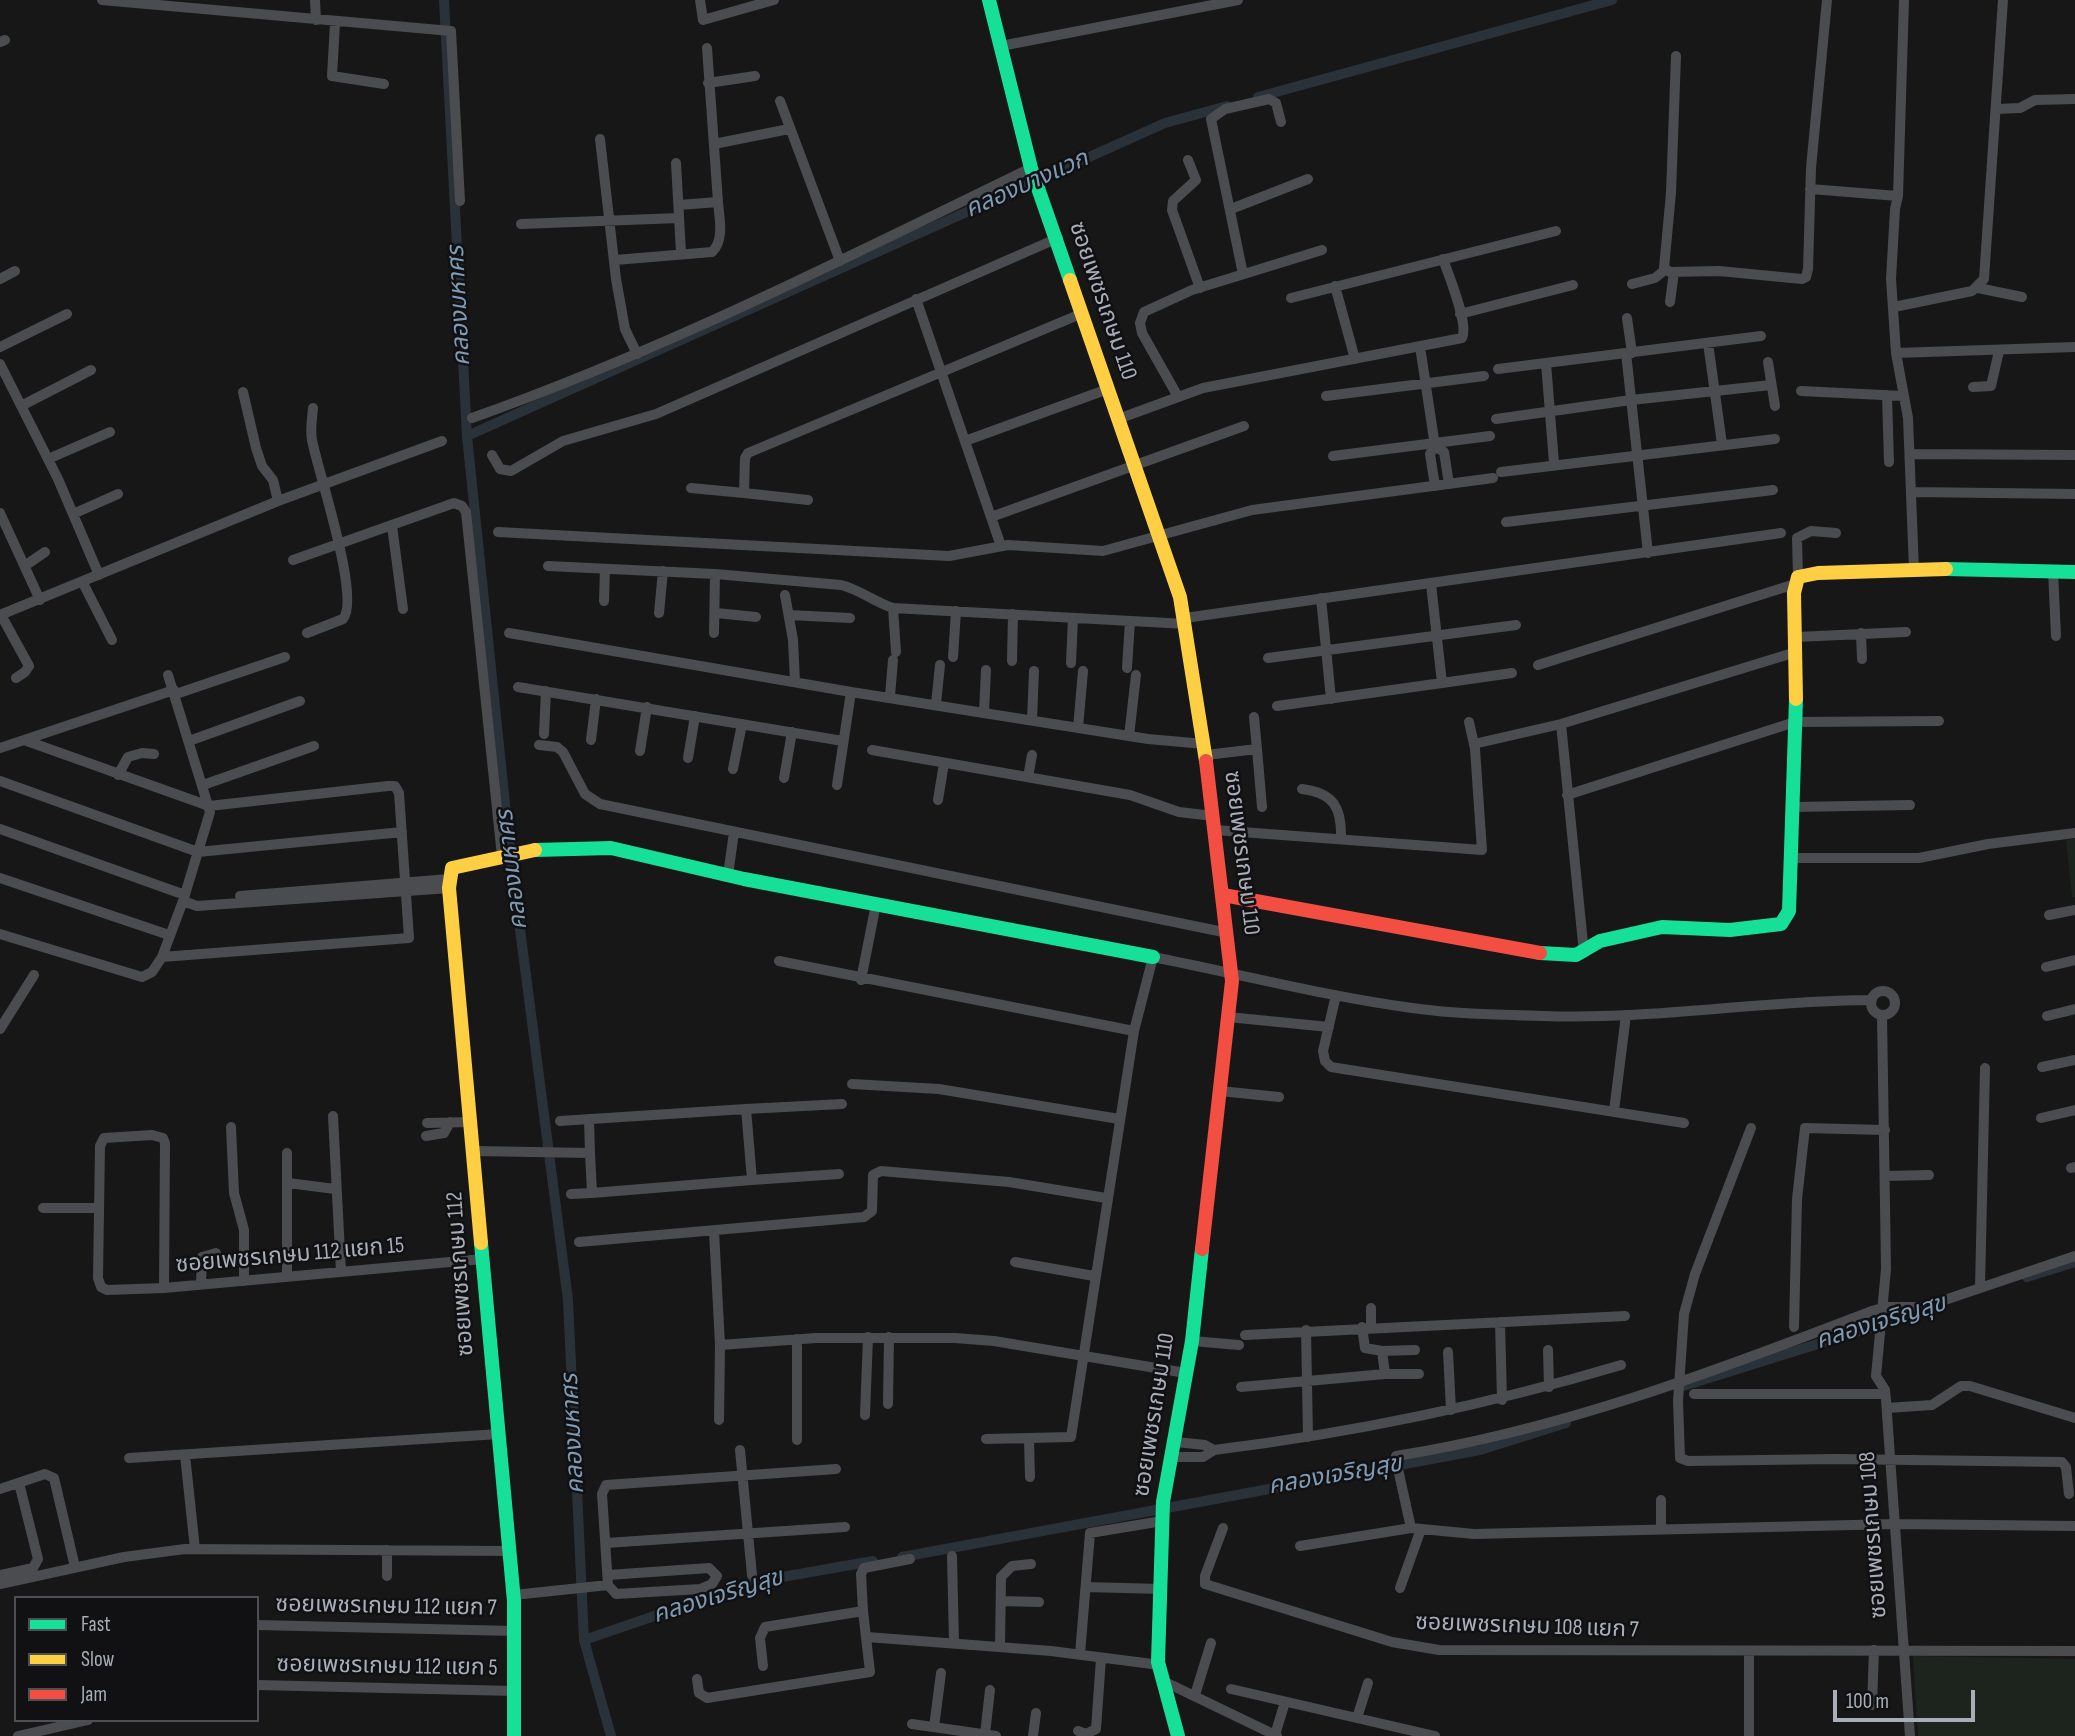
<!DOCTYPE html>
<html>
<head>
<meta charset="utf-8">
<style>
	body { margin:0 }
	#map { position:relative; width:2075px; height:1736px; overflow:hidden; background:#171717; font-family:"Sofia Sans Condensed",sans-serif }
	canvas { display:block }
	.legend { position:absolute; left:14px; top:1596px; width:245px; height:126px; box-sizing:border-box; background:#111113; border:2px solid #4d4f55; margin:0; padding:9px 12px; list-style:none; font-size:21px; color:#a8adb8 }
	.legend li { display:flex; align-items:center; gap:14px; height:35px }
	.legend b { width:35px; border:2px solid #4d4f55 }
	.scale { position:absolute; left:1833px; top:1690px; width:142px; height:32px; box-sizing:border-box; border:4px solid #a8adb8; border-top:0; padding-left:9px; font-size:21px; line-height:24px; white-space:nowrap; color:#a8adb8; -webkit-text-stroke:5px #111113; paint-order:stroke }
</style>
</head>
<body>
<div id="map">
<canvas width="2075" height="1736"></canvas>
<ul class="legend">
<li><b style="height:9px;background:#16e098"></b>Fast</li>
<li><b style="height:9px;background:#ffcf43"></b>Slow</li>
<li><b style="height:9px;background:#f24e42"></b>Jam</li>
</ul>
<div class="scale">100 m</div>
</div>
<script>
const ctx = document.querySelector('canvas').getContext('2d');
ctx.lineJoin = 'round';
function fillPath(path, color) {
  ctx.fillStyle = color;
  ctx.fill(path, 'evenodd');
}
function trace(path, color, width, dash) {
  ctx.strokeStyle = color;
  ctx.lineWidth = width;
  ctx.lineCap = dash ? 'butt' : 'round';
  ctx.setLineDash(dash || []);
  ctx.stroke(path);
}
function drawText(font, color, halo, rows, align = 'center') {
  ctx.font = font + ' "Sofia Sans Condensed","Noto Sans Thai",sans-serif';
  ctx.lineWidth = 5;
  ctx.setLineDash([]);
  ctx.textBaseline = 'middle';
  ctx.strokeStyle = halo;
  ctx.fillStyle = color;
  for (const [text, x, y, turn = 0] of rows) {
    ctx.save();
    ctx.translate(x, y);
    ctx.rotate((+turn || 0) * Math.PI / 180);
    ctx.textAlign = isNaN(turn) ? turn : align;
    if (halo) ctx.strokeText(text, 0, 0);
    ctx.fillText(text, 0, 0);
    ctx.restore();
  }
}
const green = new Path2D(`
	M2075,839v58h-3l-6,-57z
	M1913,1656l162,3v77h-157z`);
const canal = new Path2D(`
	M444,0l23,436 43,416 58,448 16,340 27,96
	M1258,97l354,-97
	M467,436l698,-313 62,-17
	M2027,1277l48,-15
	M1680,1387l250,-78
	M902,1557l578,-107 86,-27
	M584,1640l170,-58 119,-21`);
const street = new Path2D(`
	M102,0l349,31 9,170
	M315,0l1,20
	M700,0l3,20 71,-20
	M1904,0l-6,196 -3,13 -4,70 5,74 12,65 6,152
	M335,23l-3,53 52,8
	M0,42l5,-2
	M1001,46l237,-46
	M1676,56l-5,137 -7,75 6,4 49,-1 83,8 4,-2 2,-8 3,-101 16,-168
	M708,83l47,-7
	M780,101l60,160
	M1996,109l24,-1 15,-8 40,-1
	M600,139l16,140 9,50 12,25
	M714,144l75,-15
	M1188,160l8,20 -23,21 -1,9 28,78
	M676,163l5,90
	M1810,189l88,7
	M679,205l39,-3 -11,-154
	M1231,209l77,-30
	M521,224l158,-6
	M615,260l97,-8c13,-12 7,-35 6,-50
	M1243,274l-32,-155 14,-10 44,-10 7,4 5,19
	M0,279l15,-8
	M1632,284l23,-6 11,-9
	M1335,286l20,73
	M1978,288l44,9
	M1291,298l265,-67
	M916,299l85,247
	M1670,302l4,-30
	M1894,307l78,-16 12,-12 19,-279
	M1460,314l113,-29
	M1627,318l5,35
	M1708,343l14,101
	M0,347l67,-33
	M1421,353l14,93
	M1626,353l22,200
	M1896,353l179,-6
	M1768,362l7,44
	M1546,363l8,100
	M0,364l58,115 41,96
	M1498,369l263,-33
	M1973,387l18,-1 8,-35
	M1801,391l102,5
	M243,392l13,56 6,18 11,14 5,21
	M1177,395l-35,-62 -2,-10 4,-11 48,-22 130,-40
	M1887,395l2,67
	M1326,396l158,-20
	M21,406l70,-36
	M472,418c193,-68 375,-161 559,-250
	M1118,419l85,-31 259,-50c7,-14 -13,-62 -19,-79
	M1496,419l135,-19 140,-15
	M965,441l143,-52
	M1910,454l165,1
	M492,455l8,14 11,2 52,-30 93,-27 402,-176
	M1333,456l157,-20
	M48,459l62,-27
	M1501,472l274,-33
	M1435,486l-5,-32 5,-8 9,6 5,32
	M691,488l53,5 1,-35 3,-5 335,-140
	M1911,492l164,2
	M744,493l64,7
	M0,513l40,87
	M73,514l45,-20
	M991,517l253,-91
	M1506,522l267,-32
	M392,526l11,83
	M498,532l451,24 59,-11 95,6 149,-41 241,-32
	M293,560l161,-57 8,3 4,6 36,344
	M26,565l19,-13
	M548,566l167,8 126,11c20,5 33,17 52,23l293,16
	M2053,571l3,65
	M1798,577l-1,-39 14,-7 25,2
	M83,583l29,57
	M1431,584l11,99 70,-10
	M785,595l8,45 2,42
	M1321,598l10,101
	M604,601l1,-32
	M893,608l3,44
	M659,613l4,-42
	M716,613l40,4
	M0,615l278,-114 164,-60
	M1,615l28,51 -4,6 -9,6
	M789,615l61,3
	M1185,618l596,-85
	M307,633l36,-14c18,-21 -25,-147 -31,-179 -2,-10 0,-21 1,-32
	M509,633l342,59
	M714,633l1,-59
	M1861,633l1,26
	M1796,637l110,-5
	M953,657l3,-46
	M1268,658l248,-33
	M1012,661l1,-47
	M1071,663l2,-45
	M1538,665l257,-81
	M1127,668l3,-47
	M518,687l325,54
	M176,694l109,-37
	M890,696l3,-36
	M936,704l4,-39
	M1277,706l165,-23
	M984,712l2,-42
	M1032,720l2,-49
	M1561,724l23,229
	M1078,728l5,-57
	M544,734l2,-43
	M1129,736l7,-61
	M24,740l185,66 179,-20h7l4,7 10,145 -247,19
	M591,740l5,-41
	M189,741l111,-40
	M1474,744l87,-20 235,-72
	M539,745l18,2 6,5 22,42 15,10 628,129
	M0,748l174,-58
	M1257,749l5,58
	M872,750l258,45 49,17 34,4
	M640,751l7,-44
	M1206,755l51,-6 -3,-32
	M688,758l7,-42
	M733,769l9,-45
	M118,775l10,-18 14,-4 12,1
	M1028,777l4,-22
	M784,778l8,-46
	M0,781l198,71 204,-20
	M203,785l111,-39
	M837,785l14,-93 297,47 56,5
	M1302,789c32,4 40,19 39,50
	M1567,795l228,-73 144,-1
	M938,800l6,-37
	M1792,807l118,-2
	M0,829l185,66
	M1215,830l267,20 -7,-101 -6,-27
	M1790,858h129l69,-14 87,-11
	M728,875l6,-43
	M0,878l169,57
	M240,896l209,-17
	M183,901l14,5 252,-18
	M2049,915l26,-5
	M0,934l142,43 10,-5 10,-15 21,-56 27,-89 -42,-137
	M779,961l355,70
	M2046,967l29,-7
	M861,980l15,-76
	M1871 1003a12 12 0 1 1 24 0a12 12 0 1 1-24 0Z
	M1336,995l-13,56 2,10 6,6 353,56
	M1882,1015l4,254 -10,107 9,14 1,10 24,336
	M2047,1016l28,-7
	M1228,1017l101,10
	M0,1029l34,-54
	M2042,1067l33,-7
	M852,1084l87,5 180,30
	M1220,1091l59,6
	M746,1109l96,-5
	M1614,1111l12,-96
	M333,1116l8,156
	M2041,1118l34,-8
	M589,1120l1,33
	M427,1123l44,-1
	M231,1127l3,66 10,37v51
	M1751,1128l-56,146 -11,40 -6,87 2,57 8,3 148,-2 226,3 4,5 3,27
	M426,1136l18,-3 6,-11
	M475,1151l115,2 2,40 160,-13 -6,-71 -186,12
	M2071,1168l4,-1
	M1885,1176l44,-1
	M752,1180l87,-6
	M288,1183l47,6
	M571,1194l21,-1
	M43,1208h55
	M714,1231l6,114 -1,75
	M579,1242l285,-25 8,-6 1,-36 8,-4 128,11 97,16
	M1015,1262l79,14
	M287,1277v-124
	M201,1284l1,-27 14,-4
	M1980,1287l5,-219
	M164,1288l1,-145 -2,-5 -11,-3 -48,3 -4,8 -2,132 3,9 6,3 57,-2 319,-29
	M1371,1308v19
	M1500,1322l2,78
	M1794,1327l3,-128 8,-71 80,2
	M1306,1330l2,107
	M1245,1335l380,-19
	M1192,1341l47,4
	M720,1345l96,-7h139l39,3 192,32
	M1548,1350l1,37
	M1382,1351l33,-1
	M1448,1352l3,58
	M1385,1374h34
	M1241,1387l144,-13 -3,-23 -17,-3 -3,-21
	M1694,1394h191
	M888,1404l1,-67
	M1887,1408l45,-3 29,-19h9l105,32
	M865,1415l3,-78
	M986,1439l85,-2 63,-406 19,-74c86,17 172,39 259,51 43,6 89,7 132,8 110,4 219,-16 328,-16
	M797,1440v-101
	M1029,1440l1,37
	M740,1450l12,125
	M1214,1450c138,-17 273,-45 407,-85
	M185,1455l10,94
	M1396,1456c165,-26 320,-85 476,-145l13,-4h39l151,-51
	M1172,1457h31l11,-7 -9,-5 -29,-3
	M129,1458l370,-24
	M1396,1460l15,68
	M0,1489l45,-15 9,4 21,89
	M1661,1500v28
	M1223,1528l-18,48v8l187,58 47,8 636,1
	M606,1543l239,-16
	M1300,1546l111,-18 63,6 421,-10 180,2
	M952,1556l2,87
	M0,1575l33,-7 5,-9 -19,-76
	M387,1576v-26
	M0,1584l124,-27 61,-8 325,2
	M608,1585l-6,-91 4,-9 230,-16
	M1086,1587l75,2
	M1400,1588l21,-59
	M514,1595l94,-10 8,9 84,-5 12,-5 5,-8 -8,-8 -101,7
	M1001,1601l38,1
	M863,1611l-2,-37 3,-6 46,-9
	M257,1625l257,6
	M867,1637l184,14 109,14
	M1000,1647l1,-70 11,-11 19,-2
	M1749,1652v84
	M1080,1654l10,-121 72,-12
	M697,1679l2,14 8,5 163,-26 -7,-61 -98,16 -5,11 3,28
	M1163,1681l114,55
	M257,1685l258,6
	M1231,1689l204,47
	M1195,1695l16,-52
	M1872,1705l2,-55
	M1357,1718l11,-35
	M912,1724l84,12
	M934,1727l7,-54
	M1078,1731l8,3 10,-5 5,-71
	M985,1734l5,-44
	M1275,1735l10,-33
	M18,1736l70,-16
	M1033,1736l3,-23`);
const fast = new Path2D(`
	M989,0l42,168 39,112
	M1946,569l129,3
	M535,850l76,-2 133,31 409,78
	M1540,953l36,2 24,-14 62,-14 68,3 51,-6 8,-13 7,-212
	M481,1243l33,358v135
	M1178,1736l-20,-74 5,-160 29,-161 10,-92`);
const slow = new Path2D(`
	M1070,280l110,317 26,164
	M1796,699l-2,-106 4,-16 20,-4 128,-4
	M481,1243l-32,-355 3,-20 83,-18`);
const jam = new Path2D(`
	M1223,895l317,58
	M1202,1249l30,-268 -26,-220`);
const streetNames = [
	["ซอยเพชรเกษม 110",1102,301,71],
	["ซอยเพชรเกษม 110",1241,853,83],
	["ซอยเพชรเกษม 112 แยก 15",290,1256,-5],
	["ซอยเพชรเกษม 112",461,1274,-94],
	["ซอยเพชรเกษม 110",1155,1415,-81],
	["ซอยเพชรเกษม 108",1874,1535,-94],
	["ซอยเพชรเกษม 112 แยก 7",386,1607,1],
	["ซอยเพชรเกษม 108 แยก 7",1527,1627,2],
	["ซอยเพชรเกษม 112 แยก 5",387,1667,1]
];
const waterNames = [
	["คลองบางแวก",1027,185,-24],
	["คลองมหาศร",460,306,-93],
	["คลองมหาศร",513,870,-97],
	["คลองเจริญสุข",1881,1323,-17],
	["คลองมหาศร",574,1434,-93],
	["คลองเจริญสุข",1335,1476,-10],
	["คลองเจริญสุข",718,1597,-17]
];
fillPath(green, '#1d241e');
trace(canal, '#2a3239', 10);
trace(street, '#4b4c50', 10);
trace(fast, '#16e098', 14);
trace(slow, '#ffcf43', 14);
trace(jam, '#f24e42', 14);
drawText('23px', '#a8adb8', '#111113', streetNames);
drawText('italic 24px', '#7f9bb3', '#111113', waterNames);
</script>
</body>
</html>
